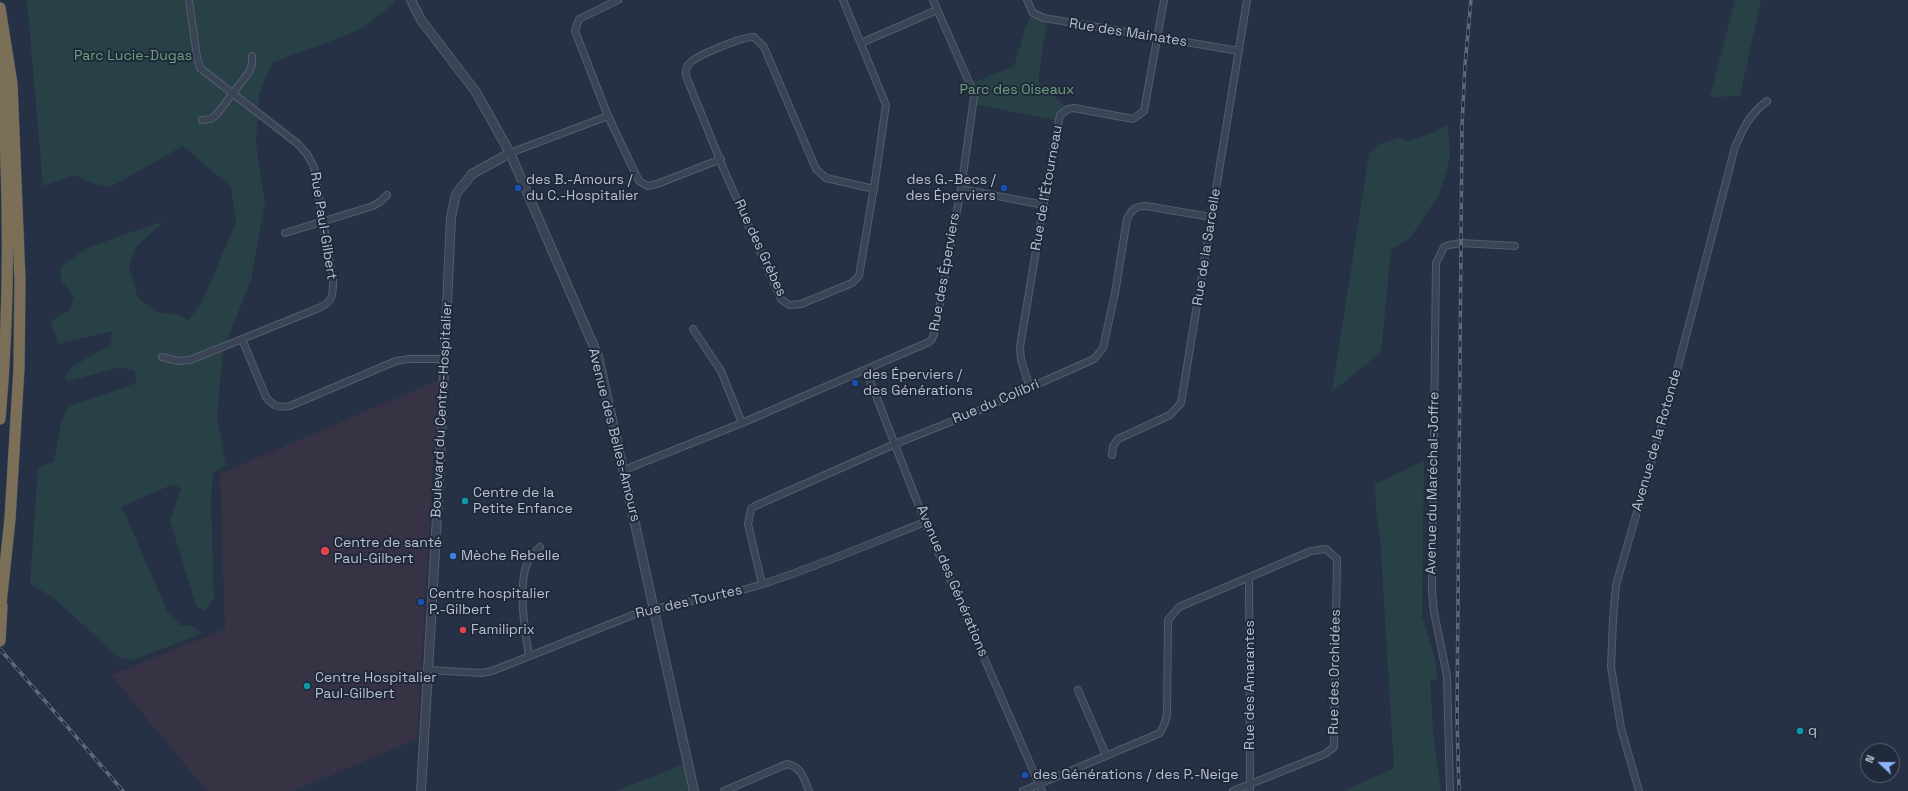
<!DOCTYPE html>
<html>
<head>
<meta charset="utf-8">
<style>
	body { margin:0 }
	#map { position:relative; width:1908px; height:791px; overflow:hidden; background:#263146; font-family:"Space Grotesk",sans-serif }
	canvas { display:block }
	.north { position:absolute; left:1860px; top:743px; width:40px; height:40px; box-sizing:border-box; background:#1f293a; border:1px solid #5c6575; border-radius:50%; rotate:292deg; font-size:11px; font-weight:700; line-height:16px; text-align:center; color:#b8bfce }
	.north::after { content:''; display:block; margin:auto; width:14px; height:18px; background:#8db2fe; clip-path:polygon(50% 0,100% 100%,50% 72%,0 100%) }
</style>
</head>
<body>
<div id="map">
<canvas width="1908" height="791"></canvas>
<div class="north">N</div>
</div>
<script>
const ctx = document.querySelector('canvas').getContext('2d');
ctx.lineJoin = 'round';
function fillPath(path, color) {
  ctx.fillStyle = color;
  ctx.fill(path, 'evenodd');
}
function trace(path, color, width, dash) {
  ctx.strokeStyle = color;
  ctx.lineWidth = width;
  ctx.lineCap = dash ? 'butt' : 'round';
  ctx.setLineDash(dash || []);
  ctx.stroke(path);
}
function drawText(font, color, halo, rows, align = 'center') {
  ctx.font = font + ' "Space Grotesk",sans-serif';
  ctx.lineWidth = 4;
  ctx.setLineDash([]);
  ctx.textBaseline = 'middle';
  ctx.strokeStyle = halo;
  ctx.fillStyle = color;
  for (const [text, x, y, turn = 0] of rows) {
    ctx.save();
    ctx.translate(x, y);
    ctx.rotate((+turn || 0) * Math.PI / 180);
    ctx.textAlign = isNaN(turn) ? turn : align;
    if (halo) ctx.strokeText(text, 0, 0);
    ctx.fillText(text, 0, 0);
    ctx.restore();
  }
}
const medical = new Path2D(`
	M438,380l-21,359 -124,52h-86l-96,-116 114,-46 -5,-155z`);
const green = new Path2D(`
	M27,0h368v2l-35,28 -88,33 -13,31 -3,50 9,59 -14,77 -28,70 -6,67 9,49 -13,6 -2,29 3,97 -9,13 -9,-5 -26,-86 11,-31 -8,-5 -51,23 46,106 12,12 11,1 11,7 -68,27 -16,-3 -64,-59 -24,-14 8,-116 16,-7 8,-42 8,-13 66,-23 -1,-12 -15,-4 -51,14 -5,-3 9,-12 38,-21 1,-14 -54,13 -7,-23 19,-11 4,-13 -13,-17 -1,-13 29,-20 75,-26 -29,27 -6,19 9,31 19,14 22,3 9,5 13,-16 35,-81 -5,-36 -48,-41 -73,41 -19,-4 -17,-8 -31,11z
	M1735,0h26l-21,96 -30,1z
	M1033,13l14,6 -9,63 30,27 -9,12 -86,-17 -3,-20 44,-18 11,-38z
	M1448,124l2,34 -10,35 -30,45 -19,12 -10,102 -49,40 37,-239 10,-9 20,-6 10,3 25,-9z
	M1424,461l-2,155 14,46 1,17 -7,1 3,50 8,61h-97l50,-23 -14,-232 -4,-24 -1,-28z
	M687,763l6,28h-77z`);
const minor = new Path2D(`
	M618,0l-39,19 -4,12 33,85 31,65 9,5 9,-2 64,-25
	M843,0l43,105 -11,76 -16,95 -7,7 -51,21 -12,1 -8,-6 -57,-129 -38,-94c-1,-6 0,-10 5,-14 7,-7 53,-26 63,-25l10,10 52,122 10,9 48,11
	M1027,0l6,13 11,5 195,33
	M861,43l76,-33
	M202,120l9,-1 6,-5 32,-42 3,-8v-8
	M510,153l98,-37
	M961,189l83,16
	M285,233l88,-27 8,-5 6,-6
	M693,329l28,42 21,52
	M242,339l24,58c7,9 12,11 24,9l106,-45 13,-2h34
	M162,357l16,4 12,-1 129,-52c14,-7 14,-12 14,-27l-19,-114 -7,-13 -9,-10 -98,-76 -3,-11 -8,-57
	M866,370l59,152 117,269
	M1030,388l-9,-28 -1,-13 28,-169 12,-63 8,-6 6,-1 59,11 11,-8 20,-111
	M1112,455l1,-9 5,-7 52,-24 11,-12 66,-403
	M624,470l118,-47 187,-81 3,-3 3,-8 26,-142 13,-92 -2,-8 -39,-89
	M1249,578l1,213
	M762,584l-14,-60 3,-15 4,-3 140,-62 78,-31 121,-54 9,-11 12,-55 12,-74c4,-9 9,-13 19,-13l65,11
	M529,656c-4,-24 -12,-72 -1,-95 3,-6 8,-10 12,-14
	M427,670l55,3 10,-2 141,-56c42,-13 87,-17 130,-31 55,-18 109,-41 162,-62
	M1078,690l28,65
	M724,791l63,-27c15,3 17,15 22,27
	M1023,791l137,-58 4,-8 3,-10 1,-95 11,-13 132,-56 15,-2 11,10 -3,188 -9,7 -92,37
	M1450,791l-3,-115 -13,-64 -2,-21 4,-328 8,-16 5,-2 12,-2 54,3
	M1639,791l-18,-63 -10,-61 2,-47 3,-35 56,-195 63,-243c9,-20 14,-32 32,-46`);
const tertiary = new Path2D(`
	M411,0l10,20 55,72 34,61 88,203 96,435
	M421,791l18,-309 12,-265 5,-23 16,-20 38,-21`);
const motorway = new Path2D(`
	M0,8l12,76 8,196 -1,88 -9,151 -10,94
	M0,419c11,-122 9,-245 0,-367
	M0,641l2,-35`);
const rail = new Path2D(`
	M0,649l123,142
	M1459,791l-2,-74 5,-591 3,-61 6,-65`);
const markers = [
	[518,188,4,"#1a4fb4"],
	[1004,188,4,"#1a4fb4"],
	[855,383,4,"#1a4fb4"],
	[465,501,4,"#0f9aa8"],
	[325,551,5,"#e0444e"],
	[453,556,4,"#3f7fe0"],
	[421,602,4,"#1a4fb4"],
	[463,630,4,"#e0444e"],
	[307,686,4,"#0f9aa8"],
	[1800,731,4,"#0f9aa8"],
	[1025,775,4,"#1a4fb4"]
];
const streetNames = [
	["Rue des Mainates",1128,33,9],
	["Rue de l'Étourneau",1047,188,-80],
	["Rue Paul-Gilbert",323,226,81],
	["Rue de la Sarcelle",1207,247,-81],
	["Rue des Grèbes",760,248,65],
	["Rue des Éperviers",945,272,-80],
	["Rue du Colibri",996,402,-23],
	["Boulevard du Centre-Hospitalier",442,410,-87],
	["Avenue des Belles-Amours",614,435,76],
	["Avenue de la Rotonde",1657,440,-74],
	["Avenue du Maréchal-Joffre",1433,483,-89],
	["Avenue des Générations",952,581,67],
	["Rue des Tourtes",689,602,-13],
	["Rue des Orchidées",1335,672,-89],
	["Rue des Amarantes",1250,685,-90]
];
const parkNames = [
	["Parc Lucie-Dugas",133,56],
	["Parc des Oiseaux",1017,90]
];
const poiNames = [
	["des B.-Amours /",526,180],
	["du C.-Hospitalier",526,196],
	["des G.-Becs /",996,180,"right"],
	["des Éperviers",996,196,"right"],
	["des Éperviers /",863,375],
	["des Générations",863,391],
	["Centre de la",473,493],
	["Petite Enfance",473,509],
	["Centre de santé",334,543],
	["Paul-Gilbert",334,559],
	["Mèche Rebelle",461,556],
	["Centre hospitalier",429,594],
	["P.-Gilbert",429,610],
	["Familiprix",471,630],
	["Centre Hospitalier",315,678],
	["Paul-Gilbert",315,694],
	["q",1808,731],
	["des Générations / des P.-Neige",1033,775]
];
fillPath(medical, '#373345');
fillPath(green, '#284146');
trace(minor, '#535c6c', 8);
trace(tertiary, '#535c6c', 10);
trace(motorway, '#424c5c', 12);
trace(minor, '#3b4455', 6);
trace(tertiary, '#3b4455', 8);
trace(motorway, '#7b6f57', 11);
trace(rail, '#5d687c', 3.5);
trace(rail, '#1f293a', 2, [6]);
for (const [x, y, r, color] of markers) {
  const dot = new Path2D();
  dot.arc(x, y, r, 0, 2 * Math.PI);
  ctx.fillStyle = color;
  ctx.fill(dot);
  trace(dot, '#1f293a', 1.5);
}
drawText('14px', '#b8bfce', '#1f293a', streetNames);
drawText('14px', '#6ea07d', '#1f293a', parkNames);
drawText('14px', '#b8bfce', '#1f293a', poiNames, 'left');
</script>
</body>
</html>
